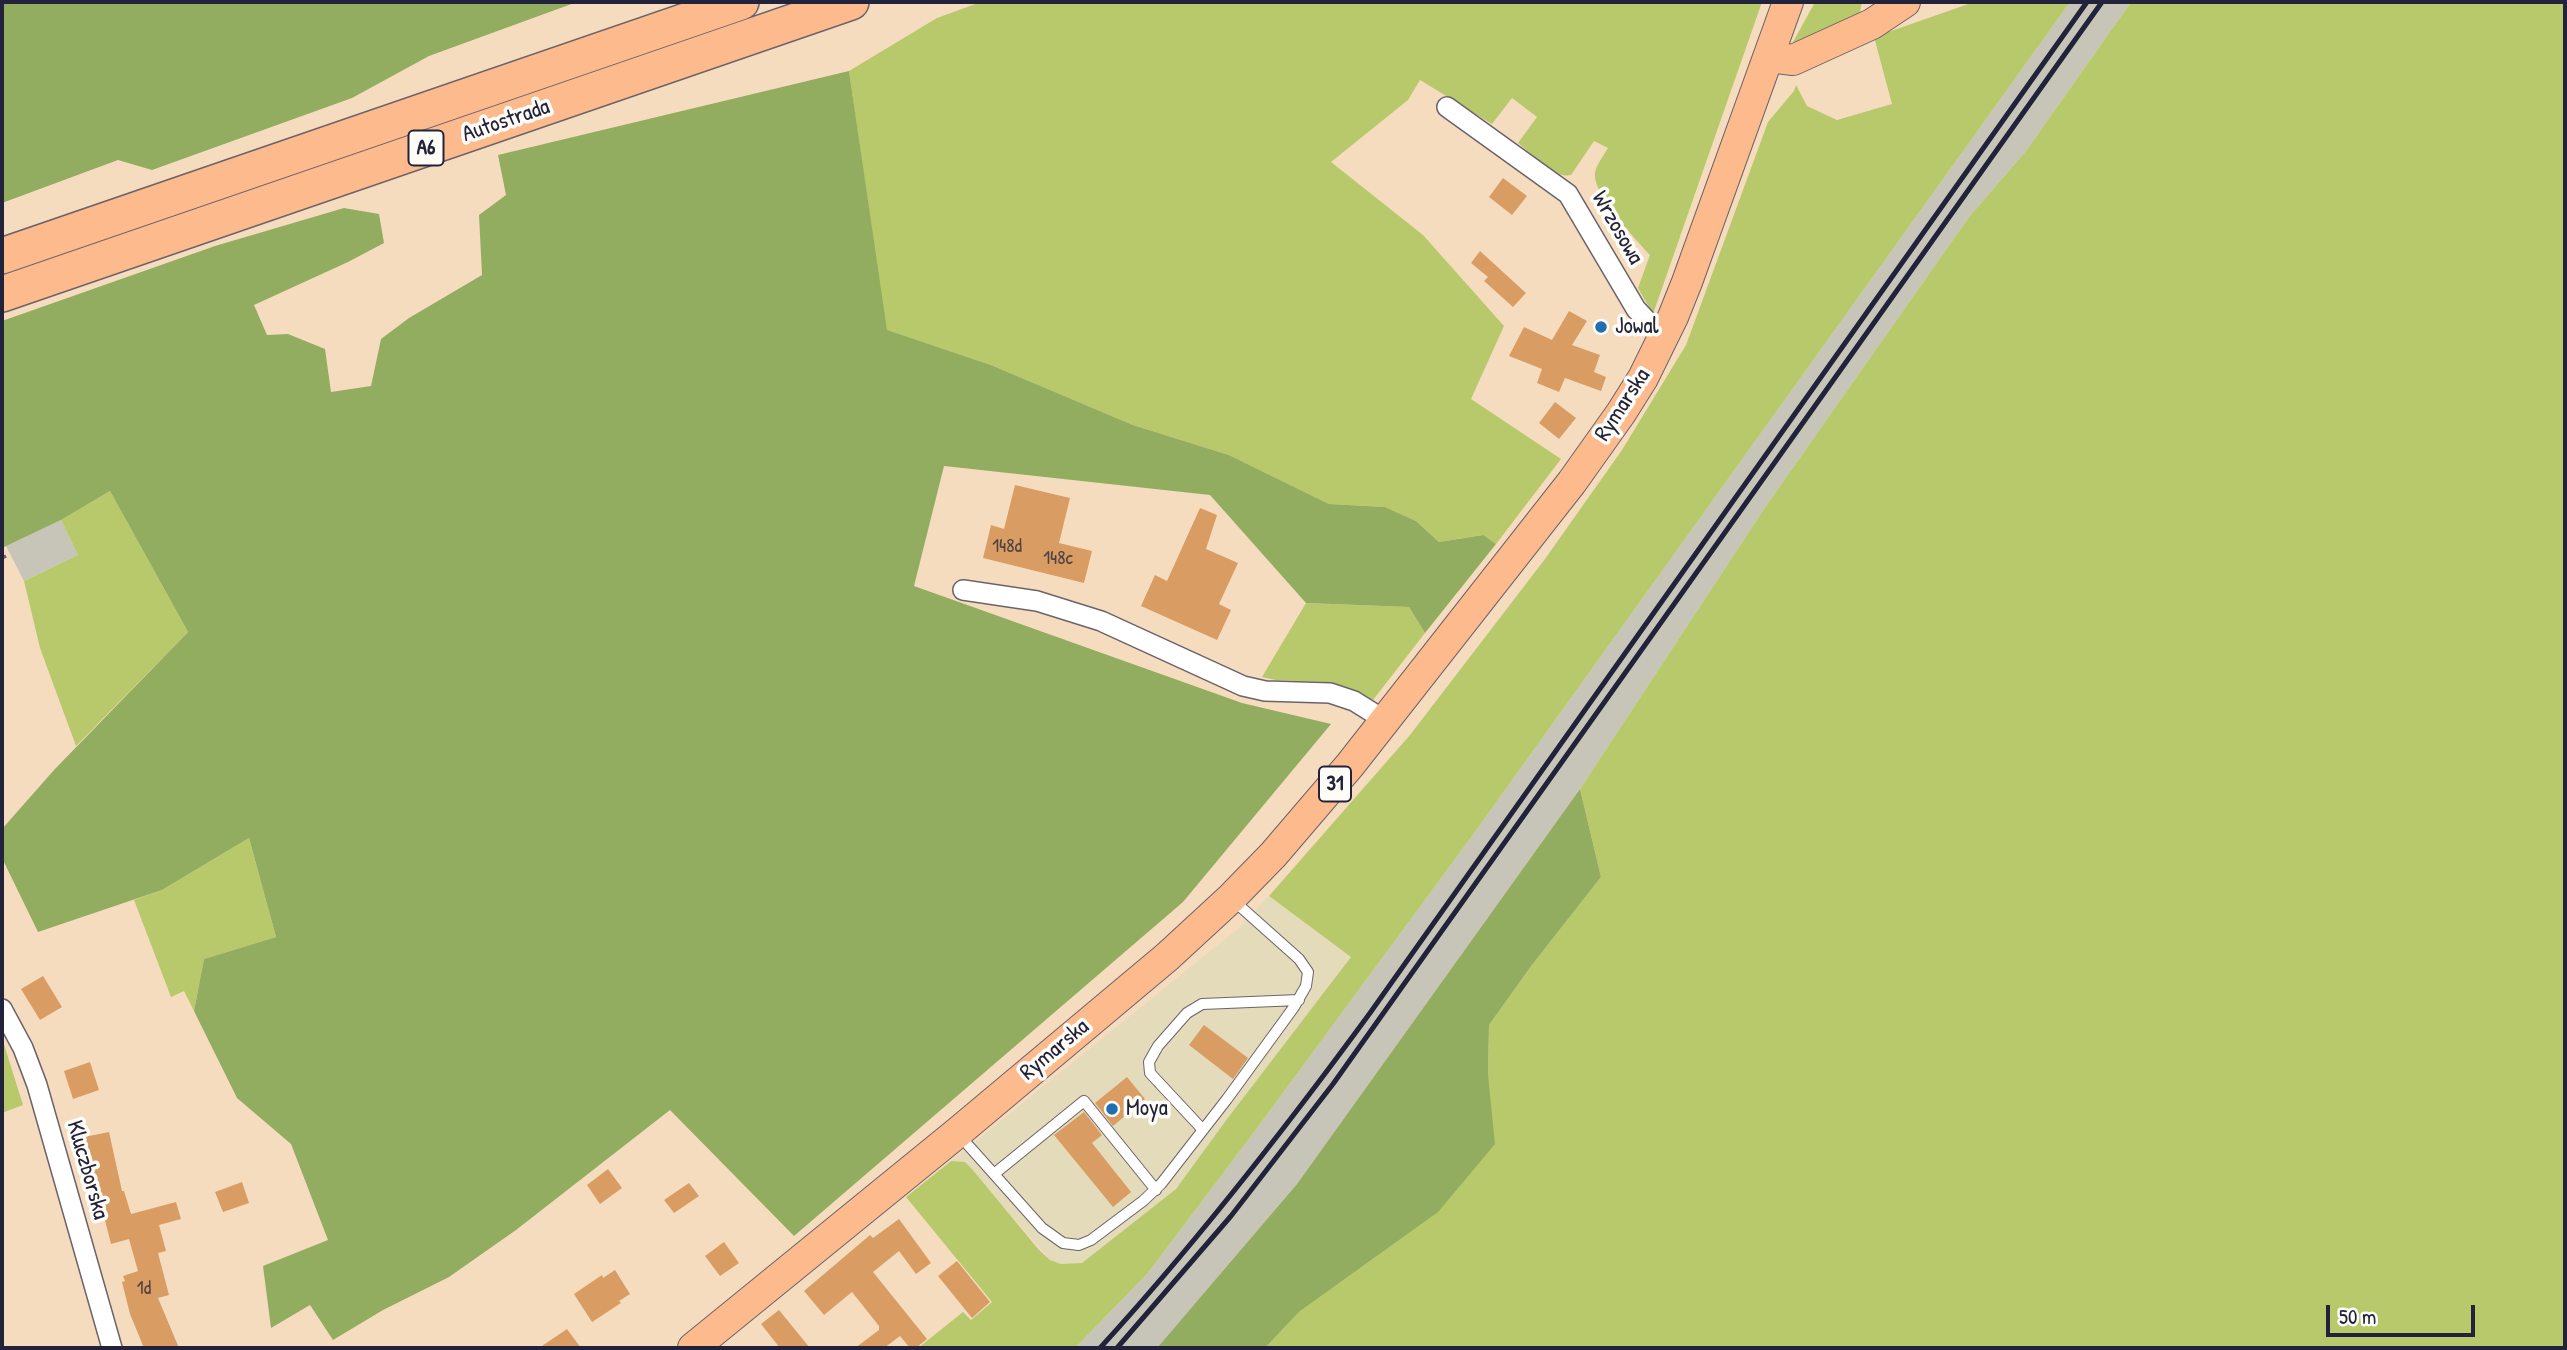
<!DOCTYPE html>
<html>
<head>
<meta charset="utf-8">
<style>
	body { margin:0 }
	#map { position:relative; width:2567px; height:1350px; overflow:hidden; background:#f5dcbf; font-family:"Patrick Hand",sans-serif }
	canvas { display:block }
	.frame { position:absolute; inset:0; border:4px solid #22223b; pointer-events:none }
	.scale { position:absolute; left:2326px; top:1305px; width:149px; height:32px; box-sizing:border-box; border:4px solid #22223b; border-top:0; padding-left:9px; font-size:21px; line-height:24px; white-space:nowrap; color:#22223b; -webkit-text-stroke:5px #fdfcf7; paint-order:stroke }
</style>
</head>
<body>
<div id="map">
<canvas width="2567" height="1350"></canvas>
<div class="frame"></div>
<div class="scale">50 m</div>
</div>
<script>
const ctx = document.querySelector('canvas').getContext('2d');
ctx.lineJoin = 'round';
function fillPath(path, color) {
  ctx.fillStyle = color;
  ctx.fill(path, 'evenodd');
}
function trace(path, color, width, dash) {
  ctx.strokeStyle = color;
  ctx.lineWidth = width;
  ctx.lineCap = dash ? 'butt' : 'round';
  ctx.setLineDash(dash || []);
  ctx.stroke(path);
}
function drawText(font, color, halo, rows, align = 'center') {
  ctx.font = font + ' "Patrick Hand",sans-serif';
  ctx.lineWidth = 7;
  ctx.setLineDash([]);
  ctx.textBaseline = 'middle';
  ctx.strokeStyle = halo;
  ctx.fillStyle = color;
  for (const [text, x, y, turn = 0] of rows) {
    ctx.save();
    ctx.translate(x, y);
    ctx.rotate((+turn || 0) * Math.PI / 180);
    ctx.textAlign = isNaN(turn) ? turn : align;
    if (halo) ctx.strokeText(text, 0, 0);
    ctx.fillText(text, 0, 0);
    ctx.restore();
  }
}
const built = new Path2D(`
	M1269,896l82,61 -124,162 -51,70 -94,75h-21l-11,-4 -85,-98 -14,-1 289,-234z`);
const industrial = new Path2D(`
	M2070,2h61l-105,149 -57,66 -203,289 -186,283 -283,395 -140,164h-82l72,-74 102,-135 223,-303z
	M61,520l17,35 -54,26 -18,-35z`);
const green = new Path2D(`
	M981,2h781l-109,312 -15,-26 12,-33c-14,-15 -58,-62 -55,-82 1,-8 9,-18 13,-25l-14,-7 -23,34c-18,4 -39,-21 -53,-32l19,-26 -25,-19 -20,26 -72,-44 -12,20 -77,62 92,73 81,91 -33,73 90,60 -65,85 -14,-9 -43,7 -23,-21 -31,-14 -56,-3 -100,-49 -96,-30 -142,-60 -105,-35 -37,-259 88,-53z
	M1815,2h47l-3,15 -61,27 -5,-2z
	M1974,2h96l-598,834 -223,303 -102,135 -72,74h-157l45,-36 8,8 21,-18 -86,-105 45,-36 14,1 7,7 67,81 11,10 11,4 21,-1 94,-74 51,-70 124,-162 -82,-61 141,-161 135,-176 77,-109 64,-105 82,-223 26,-31 2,-6 11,21 30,14 55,-16 -18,-67z
	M2131,2h434v1346h-1300l35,-37 188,-236 1,-50 43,-60 69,-88 -21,-88 186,-283 203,-289 57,-66z
	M110,491l78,141 -112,114 -36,-98 -16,-67 54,-26 -17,-35z
	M1306,603l103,4 16,26 -52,67 -48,-18 -49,-2 -14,-3z
	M249,838l27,99 -72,22 -10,52 -10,-20 -13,6 -37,-97 28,-10z
	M2,1038l21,67 -21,8z`);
const forest = new Path2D(`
	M2,2h575l-148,54 -77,42 -200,72 -34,-10 -116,43z
	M849,71l38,259 104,35 142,60 96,30 100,49 56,3 31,14 23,21 44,-7 13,9 -71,89 -16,-26 -103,-4 -96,-108 -266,-29 -30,120 328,117 89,21 -148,178 -389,334 -124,-126 -154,120 -67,47 -66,33 -50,30 -23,-35 -39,23 -8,-62 65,-26 -37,-96 -54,-46 -43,-87 10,-52 72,-22 -27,-99 -87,52 -124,42 -36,-74v-29l52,-59 134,-138 -78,-141 -49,29 -59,28v-227l213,-75 129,-38 35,6 5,29 -36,19 -94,43 13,30 21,-1 37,15 6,43 40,-6 10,-47 28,-21 73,-43 -3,-60 27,-20 -8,-40z
	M1580,789l21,88 -69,88 -43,60 -1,50 7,69 -57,68 -138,99 -35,37h-108l140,-164z`);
const building = new Path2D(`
	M1503,178l24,18 -15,19 -23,-18z
	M1480,251l46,42 -13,14 -29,-26 4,-4 -17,-14z
	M1569,311l18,10 -15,24 28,10 -6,17 12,5 -5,14 -36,-13 -6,14 -22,-9 5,-14 -33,-13 15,-29 28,13z
	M1555,402l21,16 -17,21 -20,-16z
	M1015,485l55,13 -11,45 33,8 -8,32 -101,-25 8,-33 13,4z
	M1200,508l17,7 -11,34 32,14 -19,41 12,6 -14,30 -76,-34 14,-31 12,6z
	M43,976l19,31 -22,13 -19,-31z
	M1204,1025l44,33 -15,21 -44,-34z
	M90,1062l9,28 -26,9 -9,-28z
	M1127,1077l18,22 -32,27 -18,-23z
	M1084,1112l18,23 -10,8 39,49 -18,15 -59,-72z
	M109,1132l13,59h2l7,23 45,-12 5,17 -22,6 7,26 -8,2 11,42 -11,3 21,50h-35l-14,-34 -8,-32 3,-1 -2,-5 15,-5 -9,-32 -18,5 -27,-107z
	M608,1169l14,19 -22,16 -13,-19z
	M242,1182l7,21 -26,9 -8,-20z
	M689,1183l10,13 -25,17 -10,-13z
	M899,1219l32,44 -15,11 -17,-23 -26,21 54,67 -11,9h-6l-10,-12 -16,12h-29l24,-18v-4l-27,-34 -28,23 -20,-24 66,-56 3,3z
	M724,1242l15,21 -19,13 -15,-20z
	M957,1261l33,41 -18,16 -34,-42z
	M615,1270l15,24 -11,7 2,2 -29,19 -18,-28 28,-19 1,3z
	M779,1310l31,38h-30l-19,-24z
	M567,1329l14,19h-42z`);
const path = new Path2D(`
	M2,558l4,-2`);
const service = new Path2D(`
	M1203,1130l-53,-57 -1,-11 9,-16 29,-33 15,-9 97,-4
	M960,1136l82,92 21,15 16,2 12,-5 52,-39 18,-17 66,-85 67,-92 12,-21 2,-14 -9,-13 -65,-58
	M994,1174l90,-73 72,89`);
const minor = new Path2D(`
	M1447,107l121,87 68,115 27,29
	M963,590l74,11 64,20 142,65 22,5 65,2 24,8 32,20
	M2,1009l21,39 14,37 75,263`);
const primary = new Path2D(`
	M1769,57l24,3 79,-36 33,-22
	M693,1348l264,-215 210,-176 64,-59 42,-43 77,-90 222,-283 49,-69 22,-35 30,-61 14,-35 101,-280`);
const motorway = new Path2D(`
	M2,256l739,-254
	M2,294l849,-292`);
const rail = new Path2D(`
	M1100,1348c97,-106 185,-219 270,-335l717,-1011
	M1117,1348l114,-132 102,-132 769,-1082`);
const markers = [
	[1601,327,7,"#1f6fb2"],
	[1112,1109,7,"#1f6fb2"]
];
const numberNames = [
	["148d",1007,547],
	["148c",1058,559],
	["1d",144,1289]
];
const shields = [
	[426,148,35],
	[1335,784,32]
];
const shieldNames = [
	["A6",426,148],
	["31",1335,784]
];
const streetNames = [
	["Autostrada",506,121,-19],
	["Wrzosowa",1617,228,60],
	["Rymarska",1623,405,-57],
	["Rymarska",1055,1050,-40],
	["Kluczborska",87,1170,74]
];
const poiNames = [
	["Jowal",1615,327],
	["Moya",1126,1109]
];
fillPath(built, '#e4dbba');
fillPath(industrial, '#c6c5b8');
fillPath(green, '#b8c96c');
fillPath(forest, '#92ad60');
fillPath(building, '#d99d64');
trace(service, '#6c6369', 12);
trace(minor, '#6c6369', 22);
trace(primary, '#6c6369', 32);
trace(motorway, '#6c6369', 38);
trace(path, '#6c6369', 3.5, [5, 5]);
trace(service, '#fff', 10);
trace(minor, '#fff', 19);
trace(primary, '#fcba8d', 30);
trace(motorway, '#fcba8d', 35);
trace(rail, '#22223b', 5);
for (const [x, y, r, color] of markers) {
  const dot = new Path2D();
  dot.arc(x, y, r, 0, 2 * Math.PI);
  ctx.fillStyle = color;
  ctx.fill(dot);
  trace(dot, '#fdfcf7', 2.5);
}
drawText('19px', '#504145', null, numberNames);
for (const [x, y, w] of shields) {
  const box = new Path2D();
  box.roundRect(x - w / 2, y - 17.5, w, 35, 5);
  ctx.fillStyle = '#fdfcf7';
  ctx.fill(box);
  trace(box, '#22223b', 2);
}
drawText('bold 21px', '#22223b', null, shieldNames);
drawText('23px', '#22223b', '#fdfcf7', streetNames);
drawText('23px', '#22223b', '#fdfcf7', poiNames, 'left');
</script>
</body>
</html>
